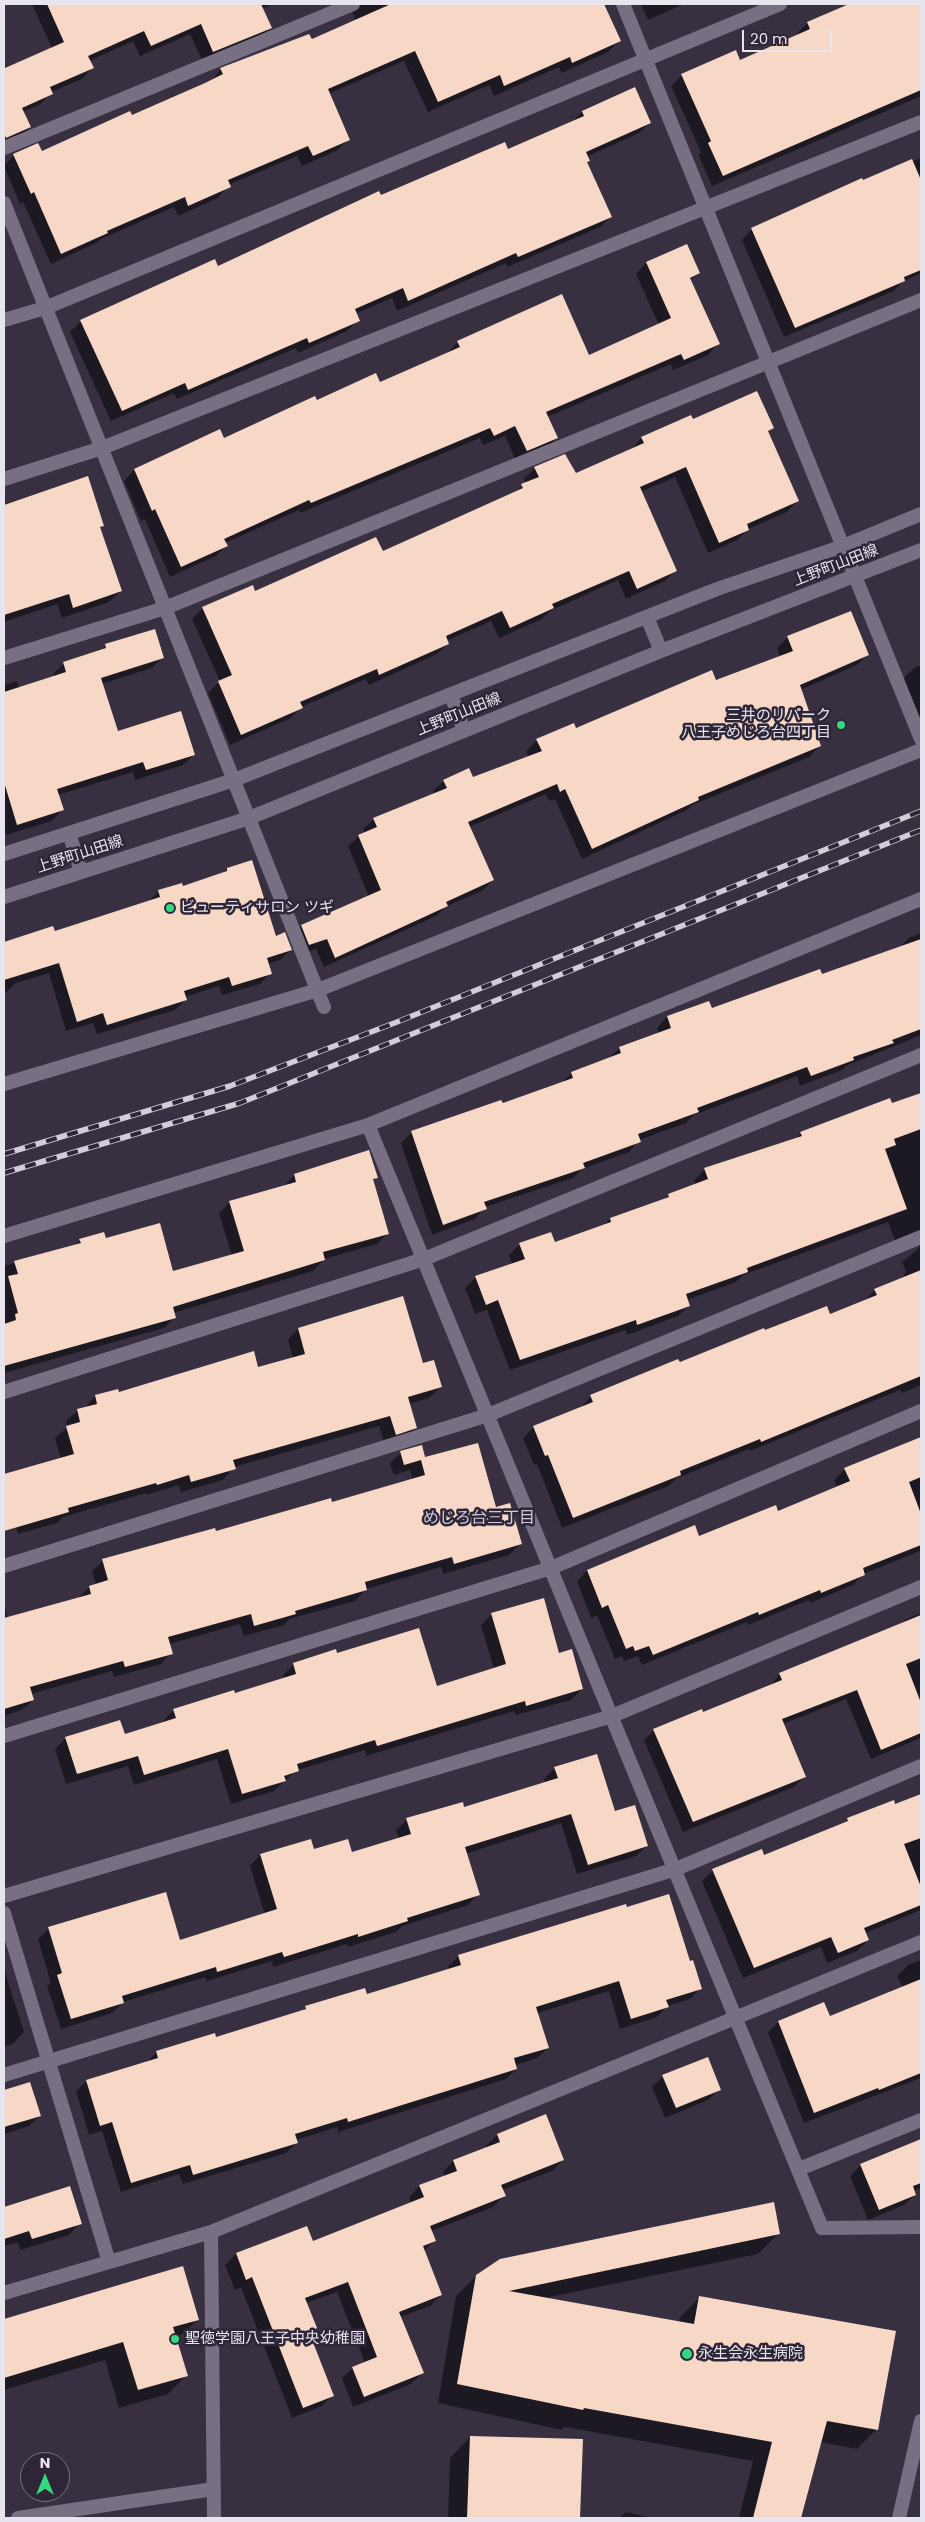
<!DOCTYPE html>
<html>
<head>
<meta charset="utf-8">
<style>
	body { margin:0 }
	#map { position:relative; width:925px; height:2522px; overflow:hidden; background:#383041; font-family:Poppins,sans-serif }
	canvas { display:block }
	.frame { position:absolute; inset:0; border:5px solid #e9e5ef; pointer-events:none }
	.north { position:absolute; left:20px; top:2452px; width:50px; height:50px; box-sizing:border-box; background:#2e2636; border:1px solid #797280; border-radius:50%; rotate:0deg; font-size:14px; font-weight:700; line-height:20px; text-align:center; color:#e9e5ef }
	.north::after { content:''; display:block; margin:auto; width:18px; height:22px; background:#34d881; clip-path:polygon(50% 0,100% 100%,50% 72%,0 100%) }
	.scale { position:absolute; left:742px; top:30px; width:90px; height:22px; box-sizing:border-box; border:2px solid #e9e5ef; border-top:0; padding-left:6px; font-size:15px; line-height:18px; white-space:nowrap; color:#e9e5ef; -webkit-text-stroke:4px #2e2636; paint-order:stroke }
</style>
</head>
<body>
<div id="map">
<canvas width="925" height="2522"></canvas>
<div class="frame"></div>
<div class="north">N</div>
<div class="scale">20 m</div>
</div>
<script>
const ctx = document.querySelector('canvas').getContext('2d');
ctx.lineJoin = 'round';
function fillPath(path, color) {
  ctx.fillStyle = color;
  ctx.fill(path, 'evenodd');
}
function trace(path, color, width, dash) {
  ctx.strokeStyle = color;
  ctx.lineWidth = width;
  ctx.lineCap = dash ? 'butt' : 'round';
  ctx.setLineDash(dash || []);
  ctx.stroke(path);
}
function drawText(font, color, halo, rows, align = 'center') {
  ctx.font = font + ' Poppins,"Noto Sans JP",sans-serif';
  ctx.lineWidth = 5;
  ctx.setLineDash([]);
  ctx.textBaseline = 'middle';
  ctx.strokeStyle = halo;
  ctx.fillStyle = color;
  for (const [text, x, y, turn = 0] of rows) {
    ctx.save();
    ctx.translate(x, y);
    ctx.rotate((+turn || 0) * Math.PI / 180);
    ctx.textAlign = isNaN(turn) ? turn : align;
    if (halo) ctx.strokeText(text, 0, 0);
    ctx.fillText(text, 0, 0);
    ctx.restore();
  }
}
const shadow = new Path2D(`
	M32,4h241l-11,5 8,19 -10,10 -57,24 -13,-28 -50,22 -7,-15 -44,20 3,7 -10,11 -31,13 -10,12 -18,8 7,15 -11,11 -15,6v-74l48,-22z
	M349,4h253l17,37 -11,11 -46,21 -3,-6 -65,29 -5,-11 -61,27 -24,-51 -76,33 20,45 -10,11 -36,16 -5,-10 -69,29 -10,13 -40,18 -4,-9 -73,32 -5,4 -45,21 -28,-62 -3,2 -16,-38 10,-11 27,-2 90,-36 80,-36 10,-12 90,-28 45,-20z
	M641,4h43l-36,16z
	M858,4h63v94l-2,-1 -207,89 -14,-32 3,-2 -30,-66 11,-11 57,-14 58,-25v-2l10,-11z
	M582,112l68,11 -11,10 -53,24v5l25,55 -11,10 -93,40 -1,-4 -109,48 -5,-13 -37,16 3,6 -11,11 -49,22 -2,-5 -119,51 -3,-6 -63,28 -41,-89 11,-11 136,-54 163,-71 127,-45 65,-29z
	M921,158v115l-19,9 -8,9 -110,46 -42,-97 10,-11z
	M686,246l13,27 -9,8 28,63 -10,11 -35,15 -2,-6 -124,53 10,21 -11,11 -30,12 -11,-25 -22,9 -3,-7 -180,75 -1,-3 -74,33 1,3 -10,10 -46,21 -25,-58 -4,2 -17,-40 10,-11 85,-40 4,10 93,-38 63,-18 68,-31 11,-11 131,14 70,-31 -23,-51 10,-11z
	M692,420l80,8 -5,5 30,68 -10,11 -39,17 -11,11 -29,13 -33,-76 -34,15 35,78 -11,11 -39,18 -8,-19 -68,31 -8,8 -43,19 -8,-17 -45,20 2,3 -11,10 -68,31 -3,-6 -65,28 -10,11 -61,27 -22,-52 12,-12 -28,-62 11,-11 179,-55 132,-60 12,-10 -2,-4 11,-11 40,6 56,-24 10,-12z
	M87,478l16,48 -4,3 22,62 -12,11 -47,16 -5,-14 -53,18v-118z
	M850,612l18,42 -11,11 -57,25 20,56 -11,11 -117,48 -5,5 -105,49 -27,-60 -6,2 -3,-7 -77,33 24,53 -11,11 -37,16 -9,9 -112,51 -8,-18 -18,6 -7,-18 11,-11 67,-29 -21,-51 11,-10 6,-3 -2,-4 11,-10 61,-25 -2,-3 11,-10 29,-2 56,-22 -3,-6 11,-11 179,-58 64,-25 -3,-9 10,-10z
	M106,646l56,12 -10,10 -51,16 16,49 77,22 -11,10 -48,15 -2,-8 -75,23 4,15 -10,11 -46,14 -2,-9v-141l13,-4 2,7 35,-11 -1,-3 11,-11 36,-11z
	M921,665v65l-27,-42 20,-20z
	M227,869l48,69 16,12 -11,10 -12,4 3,9 -11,11 -38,11 -3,-9 -34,11v3l-10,10 -78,24 -4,-11 -27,8 -17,-58 -33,10 -12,11v-51l48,-15 2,4 94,-30 10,-10 23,-8 1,3 40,-13z
	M921,933v102l-73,30 -6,5 -42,16 -3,-10 -103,39 -8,8 -47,17 -10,12 -47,17 -9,9 -88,29 -10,12 -43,16 -31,-92 11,-11 90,-27 59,-22 11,-10 36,-14 12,-11 39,-14 -2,-6 10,-11 41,-15 3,8 110,-34 77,-27 11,-11z
	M921,1094v291l-19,8 -2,-3 -150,61 -1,-2 -72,29 -8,8 -107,42 -25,-64 -3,1 -11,-27 11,-11 47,-19 10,-12 173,-64 66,-16 34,-15 11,-11 27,-11 4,-7 -4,-10 17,-14v-3l-4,-5 -19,3 -8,-21 -145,53 -7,7 -49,18 2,6 -11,10 -51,19 -2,-5 -115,40 -23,-60 -12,4 -10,-26 11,-11 36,-13 -3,-9 11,-11 34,-1 50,-18 6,-6 54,-19 5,-5 27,-10 -2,-5 11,-11 90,-29 6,-7z
	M294,1175l82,2 -3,4 15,52 -11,11 -53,15 -11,12 -140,42 1,5 -10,10 -160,45v-107l71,-20 5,-6h25l67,33 60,-17 -13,-43 11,-11 54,-16z
	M298,1329l124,35 18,23 -11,11 -20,6 7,24 -11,10 -20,7 -6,-19 -145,41 -11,13 -42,12 -2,-7 -33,10v-2l-83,24 -6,6 -39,11 -4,-12 -10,3v-49l57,-17 -6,-21 13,-11 -2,-6 11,-10 8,-3 10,-12 22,-6 1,4 140,-25 35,-10 -5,-19z
	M921,1438l-1,113 -57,23 -10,11 -43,18 -1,-3 -61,25 -1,-3 -105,43 -4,-9 -14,5 -2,-5 -7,3 -18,-44 -6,3 -14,-37 10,-10 190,-59 60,-25 -3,-7 11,-11z
	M401,1453l24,6 70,49 25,36 -11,11 -66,19 -2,-7 -75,22 -11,12 -66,18 -5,6 -40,11 -4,-12 -71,20 2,9 -10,11 -47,13 -2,-6 -81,23 2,6 -11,10 -18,6v-112l4,15 70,-21 12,-11 6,-2 -4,-14 11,-10 228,-58 82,-23 -3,-10 -16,5 -4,-12z
	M921,1613v125l-50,21 -25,-60 -63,25 21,53 -10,10 -111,45 -39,-92 10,-10 49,-16 67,-28 10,-12 120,-49 5,-5z
	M492,1614l66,41 24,34 -11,11 -55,15 -2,-4 -148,45 -1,-6 -68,20 -23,21 -43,13 -14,-45 -83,26 -6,-19 -62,18 -11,-35 11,-11 58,-2 40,-13 -1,-2 11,-11 110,-31 -1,-4 11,-11 43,-9 99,32 58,-18 -13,-44z
	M555,1768l59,45 33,33 -11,10 -59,18 -16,-51 -96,31 13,40 -10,11 -66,21 -6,6 -48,15 -1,-3 -74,23 -1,-6 -65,20 -2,-4 -82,25 -11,11 -51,16 -14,-43 4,-3 -13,-44 11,-10 130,12 86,-26 -15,-49 10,-11 53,-4 38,2 48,-14 -3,-9 11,-10 57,-11 81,-26 -1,-4z
	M921,1795v115l-56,23 3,7 -11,11 -30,12 -6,-16 -78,31 -41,-97 11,-11 50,-14 80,-31 5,-5z
	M626,1909l63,53 11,27 -10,10 -23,7 -10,11 -37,12 -11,-38 -72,22 11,35 -11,10 -22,7 1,4 -10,10 -168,53 -1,-5 -41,13v3l-10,10 -103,31 -4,-10 -58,18 -19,-61 -13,4 -13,-44 10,-10 61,-19 10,-10 58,-13 86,-27 5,-5 60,-11 83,-26 -1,-4 11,-10z
	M921,1960v118l-117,45 -36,-90 10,-11 46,-19 6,15 73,-30 -6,-12 11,-11z
	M4,1969l20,63 -11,12 -9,3z
	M663,2076l56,14 -11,10 -43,18 -13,-31z
	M29,2084l11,31 -11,11 -25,8v-43z
	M545,2116l18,44 -11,11 -50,19 2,6 -11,11 -62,24 4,9 -11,11 17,44 -11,11 -30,11 22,56 -11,11 -58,23 -11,-29 11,-10 12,-5 -28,-71 -31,11 10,25 -7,7 23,60 -10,11 -30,12 -51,-131 -6,3 -10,-25 11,-11 70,-27 6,16 99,-40 -2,-6 11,-11 25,-9 -2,-5 10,-11 34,-13 -1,-2 11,-11z
	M919,2144h2v44l-7,3 1,4 -11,10 -36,15 -18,-44 11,-11z
	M69,2188l11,35 -11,12 -49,15 -2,-8 -14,4v-38z
	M778,2234l-20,20 -213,44 134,24 1,-5 20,-20 177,132 -20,20 -37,-7 -20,76h-61l14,-57 -188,-34 -3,3 -124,-27 18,-107 20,-20z
	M182,2268l16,52 -22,19 11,36 -19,19 -49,14 -14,-48 -101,30v-69z
	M470,2437l111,4 -2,77h-131l2,-60z
	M626,2512l26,6h-33z`);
const building = new Path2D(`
	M47,4h214l11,24 -59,24 -12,-28 -50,22 -7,-15 -56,25 6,12 -44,19 3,7 -31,14 9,19 -25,11 -2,-5v-67l1,2 59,-26z
	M391,4h213l17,37 -49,22 -2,-6 -66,29 -4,-11 -62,27 -23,-51 -87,38 22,51 -37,16 -5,-10 -80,34 3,7 -43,19 -3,-9 -78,34 1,2 -47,21 -27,-62 -3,2 -18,-40 25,-11 4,8 88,-40 2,4 73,-32 18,-9 -3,-6 89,-34 3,5z
	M849,4h72v86l-198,86 -15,-33 3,-2 -30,-67 55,-24 4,10 70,-31 -3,-7z
	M635,87l16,36 -65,29 4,9 -3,1 25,55 -94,40 -2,-4 -108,48 -5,-13 -48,21 5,12 -51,22 -2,-5 -119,52 -3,-7 -63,28 -42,-91 135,-61 3,7 161,-75 2,4 124,-53 3,7 76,-33 -2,-5z
	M912,159l9,21v90l-17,7 1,4 -110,47 -44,-100 111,-50 1,2z
	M687,244l13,29 -10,5 30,66 -36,16 -3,-6 -135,58 12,26 -31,13 -12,-25 -21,10 -4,-8 -179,75 -2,-3 -85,39 4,7 -47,21 -26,-58 -3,2 -18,-42 86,-40 4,9 91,-42 2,4 59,-27 4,9 80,-35 -3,-6 105,-47 27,61 82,-37 -25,-56z
	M757,391l17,37 -6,3 31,70 -52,23 2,6 -30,13 -33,-76 -46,20 37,84 -40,18 -8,-18 -77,33 2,4 -44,20 -8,-17 -56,25 3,8 -70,31 -2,-6 -77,33 3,6 -62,27 -23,-54 14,-6 -30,-68 51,-22 2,6 121,-54 7,14 140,-63 -2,-4 18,-7 -5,-10 31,-13 11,19 68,-30 -3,-6 50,-22 2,4z
	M88,476l16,50 -4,1 22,64 -49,17 -4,-14 -65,21v-110z
	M851,611l18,44 -69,30 21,61 -123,51 1,3 -107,49 -27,-60 -5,3 -3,-8 -89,38 26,58 -48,22 2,4 -113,52 -8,-19 -18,6 -8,-20 80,-35 -23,-55 19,-8 -4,-9 74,-30 -4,-8 26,-12 4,9 69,-26 -6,-12 38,-16 2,5 136,-58 4,10 77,-29 -6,-15z
	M155,629l9,29 -63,20 17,53 63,-20 14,44 -49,15 -3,-8 -86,27 7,21 -47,15 -13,-43v-90l62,-20 -3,-10 43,-14 -1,-4z
	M252,860l24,76 9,-4 7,18 -25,8 5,16 -40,12 -3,-9 -45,14 3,9 -80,25 -4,-12 -26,9 -18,-59 -55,17v-38l49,-16 2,5 105,-34 -2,-7 24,-7 1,3 44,-15v-3z
	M921,939v90l-29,11 2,3 -41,14 1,3 -43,16 -4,-9 -110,41 2,4 -61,22 3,8 -58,21 2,5 -101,34 3,7 -44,16 -32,-94 90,-31 2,3 70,-25 -2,-6 50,-19 -2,-6 52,-19 -4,-12 42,-15 3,7 108,-39 2,5z
	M921,1093v36l-27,10 2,6 -11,4 22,60 -160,59 1,4 -62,22 4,12 -53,19 -1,-5 -116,40 -22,-60 -12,5 -11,-29 50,-17 -6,-16 32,-11 4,10 56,-20 -1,-4 59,-21 -1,-3 40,-15 -4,-11 98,-32 -2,-4 90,-34 2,5z
	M369,1150l9,28 -5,1 16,55 -66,18 2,8 -152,47 3,11 -172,48v-42l12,-4 -1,-6 3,-1 -10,-37 10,-2 -4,-13 67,-18 -2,-4 25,-7 2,6 54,-15 13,48 71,-20 -15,-50 67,-19 -2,-8z
	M921,1270v106l-160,66 -1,-3 -80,32 1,4 -108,43 -25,-63 -3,1 -12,-30 60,-24 -3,-7 88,-36 2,3 84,-34 1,2 62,-24 3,8 47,-19 -3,-6z
	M403,1296l20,67 11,-3 8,27 -34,10 9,31 -21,7 -6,-19 -157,44 3,9 -45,13 -2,-7 -32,10 -1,-2 -88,25 1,4 -65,19v-57l70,-20 -8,-28 14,-4 -3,-13 20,-5 -2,-9 23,-6 1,3 135,-41 4,16 47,-13 -7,-26z
	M921,1437v40l-12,5 12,32v31l-58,23 2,7 -44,18 -1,-3 -61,25 -1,-3 -105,43 -4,-9 -14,5 -2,-5 -7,3 -18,-44 -6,3 -15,-38 108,-45 4,11 77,-31 2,6 72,-30 -6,-13z
	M478,1443l18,64 14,-4 12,41 -68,20 -2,-7 -87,25 2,8 -72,21 1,3 -42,12 -3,-12 -83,23 5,17 -48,13 -2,-6 -93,26 4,13 -30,9v-91l87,-24 -2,-8 19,-6 -6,-21 113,-31 1,3 115,-33 1,4 93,-27 -4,-15 -17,5 -4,-14 22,-6 3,12z
	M544,1598l15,55 13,-4 11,40 -57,17 -1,-5 -148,45 -2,-6 -78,24 2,7 -15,5 2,5 -44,13 -14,-45 -84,26 -6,-19 -61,18 -12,-37 55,-17 5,14 51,-16 -3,-9 61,-19 1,3 61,-19 -3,-11 43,-14 1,4 82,-25 18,58 69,-22 -15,-51z
	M921,1615v43l-15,6 15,39v30l-40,17 -24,-60 -75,29 24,58 -113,45 -40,-93 49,-20 1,3 79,-32 -3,-7z
	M597,1754l18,57 20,-6 13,41 -60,19 -17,-51 -106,33 15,48 -73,23 1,3 -50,16v-3l-74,23 -2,-5 -65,20 -1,-5 -94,29 2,7 -53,16 -14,-44 5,-2 -14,-46 118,-35 14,48 97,-31 -17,-55 51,-15 3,10 34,-10 4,13 59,-18 -5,-16 57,-16 1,5 94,-29 -4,-11z
	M921,1794v44l-17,6 17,43v18l-57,23 5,12 -31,13 -7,-16 -77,31 -42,-99 50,-20 2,6 84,-34 -1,-3 47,-18 1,4z
	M669,1894l21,67 3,-1 9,29 -36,11 3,7 -38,12 -12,-38 -83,26 13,41 -35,10 3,11 -169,53 -1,-4 -52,16 3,9 -105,32 -3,-10 -59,18 -19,-61 -12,4 -14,-46 72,-22 -2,-7 59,-18 1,4 90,-28 -1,-3 60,-18 2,6 94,-29 -3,-10 168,-51 1,3z
	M921,1979v94l-42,17 -1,-2 -64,25 -36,-92 46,-19 6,14z
	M708,2057l13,33 -45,18 -14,-33z
	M30,2082l11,34 -37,11v-37z
	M546,2114l18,46 -63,25 5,11 -76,30 6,15 -13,5 19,49 -43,17 25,61 -60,24 -12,-30 25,-10 -29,-75 -43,16 12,30 -8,4 25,64 -31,12 -51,-131 -6,3 -10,-27 71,-27 6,15 111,-44 -5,-12 38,-14 -4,-11 47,-18 -3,-8z
	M921,2139v44l-8,3 3,9 -37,15 -19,-46z
	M70,2186l12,38 -50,15 -3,-8 -25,8v-32z
	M774,2202l6,32 -271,57 185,33 5,-28 197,35 -18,99 -51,-9 -26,97h-48l19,-76 -188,-34 -1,2 -126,-26 19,-109 24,-16z
	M183,2266l16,54 -26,7 15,49 -50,14 -15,-48 -119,36v-59z
	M470,2436l113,3 -3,79h-113z`);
const minor = new Path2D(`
	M623,4l298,735
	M4,148l349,-144
	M4,203l320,804
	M4,320l41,-12 735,-304
	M4,479l98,-31 819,-326
	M4,658l161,-50 756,-308
	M4,1084l314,-94 603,-240
	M368,1125l454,1103 99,-1
	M4,1236l364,-111 553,-226
	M4,1392l420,-133 497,-204
	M4,1566l484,-151 433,-178
	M4,1736l547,-168 370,-157
	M4,1896l608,-180 309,-129
	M4,1913l105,349
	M4,2075l672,-206 245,-103
	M799,2169l122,-49
	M211,2232l3,286
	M4,2293l207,-61 710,-290
	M18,2518l196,-29
	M899,2518l22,-97`);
const tertiary = new Path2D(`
	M647,617l14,34
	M451,695l13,36
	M69,833l12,39
	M4,854l230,-74 483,-191 126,-43 78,-32
	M4,897l245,-79 412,-167 260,-101`);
const rail = new Path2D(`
	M4,1154l226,-68 167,-64 524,-211
	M4,1173l236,-70 681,-273`);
const markers = [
	[841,725,5,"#34d881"],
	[170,908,5,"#34d881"],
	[175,2339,5,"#34d881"],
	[687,2354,6,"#34d881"]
];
const streetNames = [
	["上野町山田線",836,566,-21],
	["上野町山田線",459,715,-22],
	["上野町山田線",80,855,-18]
];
const poiNames = [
	["三井のリパーク",831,716,"right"],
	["八王子めじろ台四丁目",831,733,"right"],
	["ビューティサロン ツギ",180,908],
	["聖徳学園八王子中央幼稚園",185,2339],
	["永生会永生病院",698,2354]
];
const neighbourhoodNames = [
	["めじろ台三丁目",479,1519]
];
fillPath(shadow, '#0007');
fillPath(building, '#f7d7c6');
trace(minor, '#786f83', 14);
trace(tertiary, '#786f83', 14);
trace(rail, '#d2cdd8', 5.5);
trace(rail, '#2e2636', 4, [11]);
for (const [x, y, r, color] of markers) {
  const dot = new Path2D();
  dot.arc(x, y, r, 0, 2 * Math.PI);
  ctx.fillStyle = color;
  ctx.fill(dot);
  trace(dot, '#2e2636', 2);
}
drawText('15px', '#e9e5ef', '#2e2636', streetNames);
drawText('15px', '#e9e5ef', '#2e2636', poiNames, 'left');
drawText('16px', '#d2c8de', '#2e2636', neighbourhoodNames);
</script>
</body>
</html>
